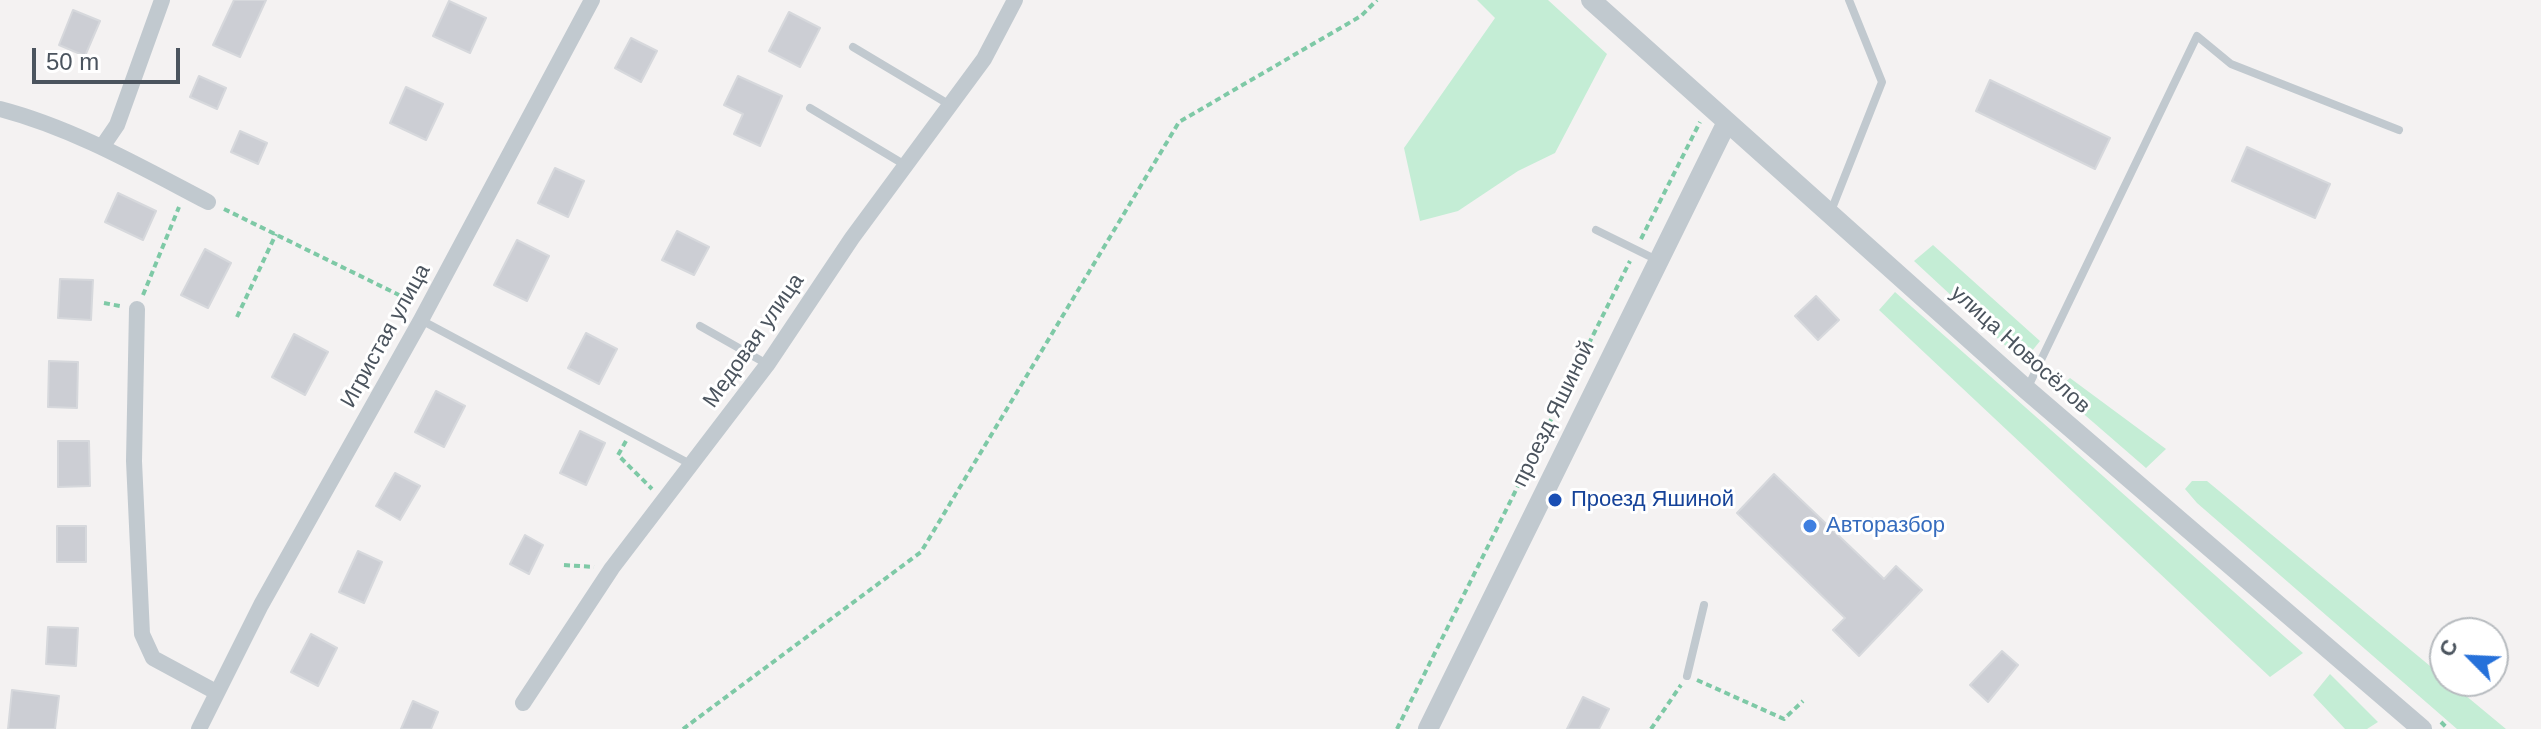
<!DOCTYPE html>
<html>
<head>
<meta charset="utf-8">
<style>
	body { margin:0 }
	#map { position:relative; width:2541px; height:729px; overflow:hidden; background:#f4f2f2; font-family:Arial,sans-serif }
	canvas { display:block }
	.north { position:absolute; left:2429px; top:617px; width:80px; height:80px; box-sizing:border-box; background:#fff; border:2px solid #b7bbbf; border-radius:50%; rotate:294deg; font-size:22px; font-weight:700; line-height:32px; text-align:center; color:#4b545e }
	.north::after { content:''; display:block; margin:auto; width:28px; height:36px; background:#2671da; clip-path:polygon(50% 0,100% 100%,50% 72%,0 100%) }
	.scale { position:absolute; left:32px; top:48px; width:148px; height:36px; box-sizing:border-box; border:4px solid #4b545e; border-top:0; padding-left:10px; font-size:24px; line-height:28px; white-space:nowrap; color:#4b545e; -webkit-text-stroke:6px #fff; paint-order:stroke }
</style>
</head>
<body>
<div id="map">
<canvas width="2541" height="729"></canvas>
<div class="north">С</div>
<div class="scale">50 m</div>
</div>
<script>
const ctx = document.querySelector('canvas').getContext('2d');
ctx.lineJoin = 'round';
function fillPath(path, color) {
  ctx.fillStyle = color;
  ctx.fill(path, 'evenodd');
}
function trace(path, color, width, dash) {
  ctx.strokeStyle = color;
  ctx.lineWidth = width;
  ctx.lineCap = dash ? 'butt' : 'round';
  ctx.setLineDash(dash || []);
  ctx.stroke(path);
}
function drawText(font, color, halo, rows, align = 'center') {
  ctx.font = font + ' Arial,sans-serif';
  ctx.lineWidth = 6;
  ctx.setLineDash([]);
  ctx.textBaseline = 'middle';
  ctx.strokeStyle = halo;
  ctx.fillStyle = color;
  for (const [text, x, y, turn = 0] of rows) {
    ctx.save();
    ctx.translate(x, y);
    ctx.rotate((+turn || 0) * Math.PI / 180);
    ctx.textAlign = isNaN(turn) ? turn : align;
    if (halo) ctx.strokeText(text, 0, 0);
    ctx.fillText(text, 0, 0);
    ctx.restore();
  }
}
const green = new Path2D(`
	M1477,0h71l59,54 -52,99 -37,18 -60,40 -38,10 -16,-73 91,-130z
	M1933,245l107,96 -17,21 -109,-101z
	M1895,292l408,361 -33,24 -391,-367z
	M2070,378l96,71 -20,19 -90,-78z
	M2192,481h15l299,248h-49l-260,-226 -12,-14z
	M2330,674l48,48 -11,7h-22l-32,-34z`);
const building = new Path2D(`
	M234,0h32l-26,57 -27,-12z
	M449,1l37,17 -16,35 -37,-17z
	M73,10l27,11 -15,35 -26,-11z
	M789,12l31,16 -20,39 -31,-16z
	M631,38l26,13 -16,31 -26,-14z
	M199,76l27,12 -9,21 -27,-12z
	M738,76l44,20 -22,50 -26,-12 9,-20 -19,-9z
	M1990,80l120,58 -15,31 -119,-58z
	M406,87l37,17 -17,36 -36,-17z
	M240,131l27,12 -9,21 -27,-12z
	M2247,147l83,37 -15,34 -83,-37z
	M555,168l29,13 -16,36 -30,-14z
	M118,193l38,18 -13,29 -38,-18z
	M677,231l32,16 -15,28 -32,-15z
	M517,240l32,16 -22,45 -33,-16z
	M205,249l26,14 -23,45 -27,-13z
	M60,279l33,1 -2,40 -33,-2z
	M1816,296l23,24 -21,20 -23,-24z
	M586,333l31,16 -18,35 -31,-16z
	M294,334l34,18 -23,43 -33,-18z
	M49,361l29,1 -1,46 -29,-1z
	M436,391l29,15 -21,41 -29,-15z
	M580,431l25,12 -19,42 -26,-12z
	M58,441h31l1,45 -32,1z
	M395,473l25,13 -20,34 -24,-14z
	M1774,474l110,105 12,-13 26,24 -63,66 -26,-26 12,-12 -108,-105z
	M57,526h29v36h-29z
	M525,535l18,10 -14,29 -19,-10z
	M358,551l24,11 -18,41 -25,-11z
	M48,627l30,1 -2,38 -30,-2z
	M311,634l26,14 -19,38 -27,-14z
	M2002,651l16,14 -30,37 -18,-17z
	M12,690l47,6 -4,33h-47z
	M1583,697l26,12 -10,20h-32z
	M413,701l25,11 -7,17h-30z`);
const path = new Path2D(`
	M224,209l175,86h17
	M1641,239l59,-117
	M143,295l36,-88
	M104,303l16,3
	M237,317l39,-83
	M626,441l-8,14 34,34
	M564,565l30,2
	M1697,680l87,39 19,-18
	M2441,722l7,7
	M683,729l238,-177 258,-430 182,-106 16,-16
	M1397,729l233,-468
	M1651,729l30,-44`);
const service = new Path2D(`
	M853,47l97,58
	M810,108l95,57
	M1831,211l51,-129 -33,-82
	M1596,230l61,30
	M421,320l271,145
	M700,326l67,38
	M2027,389l170,-353 34,28 168,66
	M1687,676l17,-71`);
const minor = new Path2D(`
	M0,109c73,19 141,58 208,93
	M102,147l15,-22 45,-125
	M137,309l-3,152 8,173 11,24 63,34
	M523,703l89,-135 155,-203 85,-127 132,-179 31,-59
	M199,729l62,-124 160,-285 171,-320`);
const tertiary = new Path2D(`
	M1591,0l436,390 395,339
	M1428,729l299,-607`);
const markers = [
	[1555,500,8,"#1a4fb4"],
	[1810,526,8,"#3f7fe0"]
];
const streetNames = [
	["Игристая улица",386,336,-61],
	["Медовая улица",754,341,-55],
	["улица Новосёлов",2020,350,42],
	["проезд Яшиной",1554,414,-64]
];
const transitNames = [
	["Проезд Яшиной",1571,500]
];
const shopNames = [
	["Авторазбор",1826,526]
];
fillPath(green, '#c4edd5');
fillPath(building, '#ccced4');
trace(building, '#d6d8dc', 2);
trace(path, '#7ec9a6', 4, [6, 4]);
trace(service, '#c1c9cf', 8);
trace(minor, '#c1c9cf', 16);
trace(tertiary, '#c1c9cf', 20);
for (const [x, y, r, color] of markers) {
  const dot = new Path2D();
  dot.arc(x, y, r, 0, 2 * Math.PI);
  ctx.fillStyle = color;
  ctx.fill(dot);
  trace(dot, '#fff', 3);
}
drawText('22px', '#4b545e', '#fff', streetNames);
drawText('22px', '#164399', '#fff', transitNames, 'left');
drawText('22px', '#366cbe', '#fff', shopNames, 'left');
</script>
</body>
</html>
